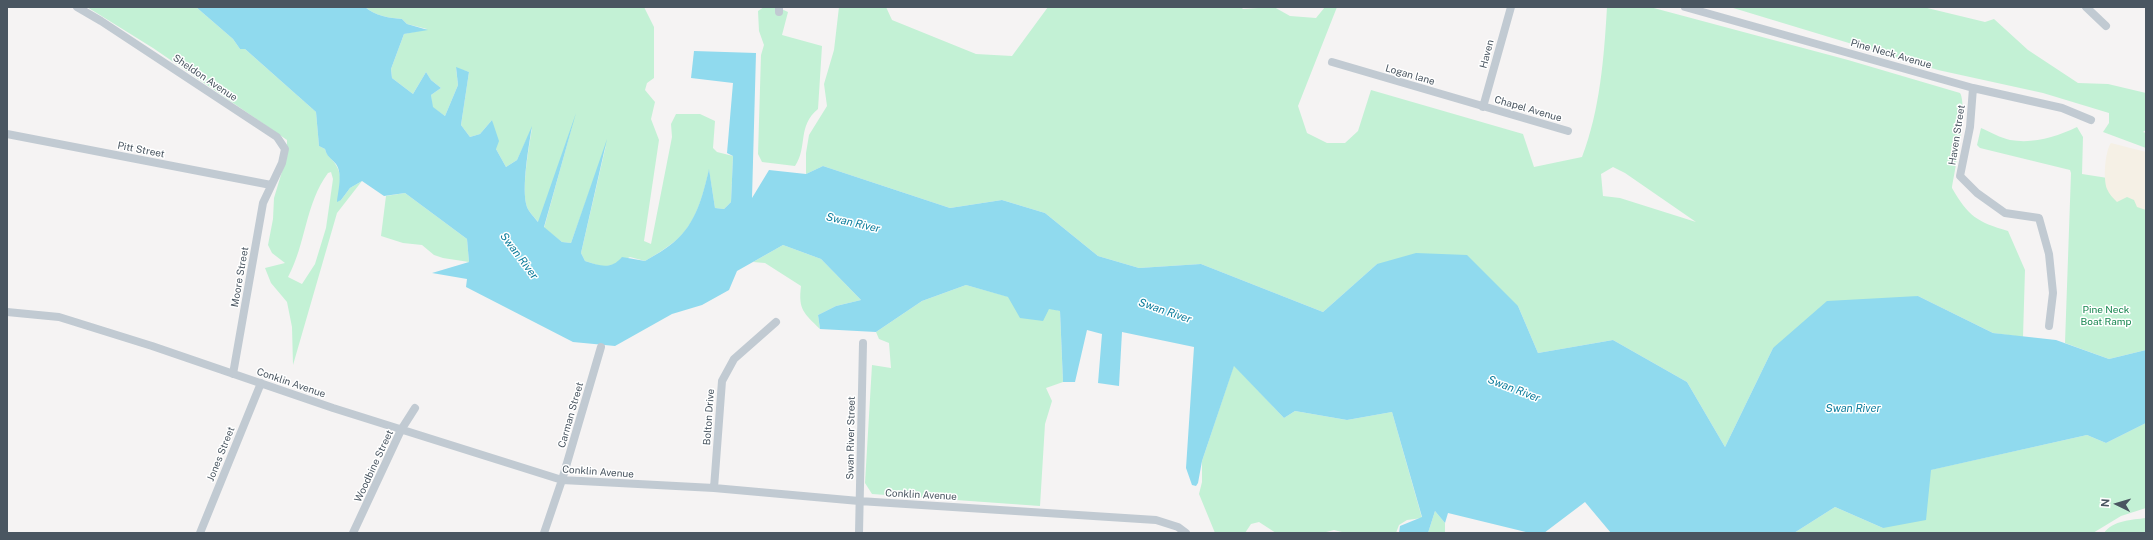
<!DOCTYPE html>
<html>
<head>
<meta charset="utf-8">
<style>
	body { margin:0 }
	#map { position:relative; width:2153px; height:540px; overflow:hidden; background:#f5f3f3; font-family:"Public Sans",sans-serif }
	canvas { display:block }
	.frame { position:absolute; inset:0; border:8px solid #4a5661; pointer-events:none }
	.north { position:absolute; left:2097px; top:484px; width:40px; height:40px; -webkit-text-stroke:3px #fff; paint-order:stroke; rotate:275deg; font-size:11px; font-weight:700; line-height:16px; text-align:center; color:#4a5661 }
	.north::after { content:''; display:block; margin:auto; width:14px; height:18px; background:#4a5661; clip-path:polygon(50% 0,100% 100%,50% 72%,0 100%) }
</style>
</head>
<body>
<div id="map">
<canvas width="2153" height="540"></canvas>
<div class="frame"></div>
<div class="north">N</div>
</div>
<script>
const ctx = document.querySelector('canvas').getContext('2d');
ctx.lineJoin = 'round';
function fillPath(path, color) {
  ctx.fillStyle = color;
  ctx.fill(path, 'evenodd');
}
function trace(path, color, width, dash) {
  ctx.strokeStyle = color;
  ctx.lineWidth = width;
  ctx.lineCap = dash ? 'butt' : 'round';
  ctx.setLineDash(dash || []);
  ctx.stroke(path);
}
function drawText(font, color, halo, rows, align = 'center') {
  ctx.font = font + ' "Public Sans",sans-serif';
  ctx.lineWidth = 3;
  ctx.setLineDash([]);
  ctx.textBaseline = 'middle';
  ctx.strokeStyle = halo;
  ctx.fillStyle = color;
  for (const [text, x, y, turn = 0] of rows) {
    ctx.save();
    ctx.translate(x, y);
    ctx.rotate((+turn || 0) * Math.PI / 180);
    ctx.textAlign = isNaN(turn) ? turn : align;
    if (halo) ctx.strokeText(text, 0, 0);
    ctx.fillText(text, 0, 0);
    ctx.restore();
  }
}
const green = new Path2D(`
	M87,7h109l37,32 7,10h5l71,63 3,34 6,3c2,8 7,9 11,16 6,9 5,24 5,35l9,-12 12,-7 -25,32 -44,152 -1,-38 -5,-25 -16,-19 -6,-15 20,-5 -13,-10 -4,-8 5,-26 1,-21 13,-43v-15l-134,-92zM331,172l2,7 -7,49 -11,36 -13,20 -14,-7c18,-33 17,-73 40,-104z
	M365,7h279l10,20v51l-7,5 -2,7 10,12 -4,17 8,21 -15,101 7,3 21,-107 -1,-13 5,-10h24l15,7 -2,27 4,4 16,4 -2,46 -7,7 -9,-1 -6,-38c-6,25 -13,55 -35,72 -9,7 -19,13 -29,19l-15,-4 -14,7 -13,3 -18,-6 -4,-8 25,-108 -35,98 -9,-1 -18,-14 29,-105 -34,100c-4,-5 -10,-11 -12,-16 -6,-17 2,-60 5,-79l-15,32 -11,7 -10,-18 -4,-29 -12,14 -10,3 -9,-12 8,-53 -13,-4 2,17 -13,31 -13,-9 -1,-12 10,-7 -10,-8 -5,-8 -13,22 -21,-16 -1,-9 13,-35 23,-5 -20,-5 -5,-5c-12,-1 -27,-3 -37,-12z
	M764,7h13l11,5 -6,23 40,11 -4,63c-21,17 -10,38 -23,57l-33,-4 -4,-8 3,-99 3,-10 -5,-14 -1,-20z
	M839,7h47l6,13 84,34 36,2 36,-49h193l2,2 31,-2 16,9 26,2 9,-11h12l-39,99 9,27 20,10h18l13,-12 13,-41 152,44 11,33 48,-10c18,-47 22,-99 25,-150h43l198,53 112,33c8,13 -5,77 -8,95 16,28 25,34 56,43l17,39 -2,67 -30,-4 -75,-37 -145,52 -48,99 -38,-65 -74,-42 -75,13 -20,-47 -141,-42 -54,48 -122,-48 -62,4 -41,-12 -53,-43 -43,-13 -52,8 -127,-42 -17,8v-21l3,-18 18,-29 -3,-22 10,-34zM1613,167l12,6 71,49 -76,-24 -17,-2 -2,-22z
	M1730,7h193l62,15 9,-3 34,31 50,33 30,1 38,9v37l-3,2 3,1v15l-43,-16 6,-9v-10l-66,-20 -105,-23z
	M2077,127l6,10 -1,37 64,10v166l-37,9 -44,-16 6,-170 -1,-3 -90,-22 -3,-3 4,-17c9,4 20,10 29,12 24,4 46,-3 67,-13z
	M405,193l62,46 2,23 -26,-4 -9,-3 -12,-10 -19,-2 -22,-7 5,-40z
	M783,245l38,14 40,41 -25,6 -18,9 2,14c-16,-16 -22,-19 -19,-43l-36,-23 -12,-1z
	M966,285l94,26 3,71 -17,6 6,13 -7,23 -5,82 -168,-12 -7,-11 7,-118 19,3 -2,-25 -10,-4 -3,-7 46,-31z
	M1234,365l50,53 11,-7 52,9 45,-8 30,106 -15,2 -8,5 -3,8h-50l-12,-3 -12,3h-46l-17,-11 -8,2 -6,9h-30l-16,-39 3,-12v-21z
	M2146,423v85l-25,8 -28,17h-299l41,-26 48,21 47,-58 157,-35 19,8z
	M1435,511l10,12v10h-17z
	M2146,518l-1,15h-41c9,-13 28,-13 42,-15z`);
const sand = new Path2D(`
	M2111,143l35,9v58l-9,-3 -3,-7 -7,-3 -10,5c-4,-4 -8,-8 -10,-13 -4,-10 -2,-38 4,-46z`);
const water = new Path2D(`
	M196,7h169c10,9 25,11 37,12l5,5 21,6 -24,4 -13,35 1,9 21,16 13,-22 5,8 10,8 -10,7 2,12 12,9 13,-31 -2,-18 13,5 -8,53 9,12 10,-3 12,-14 7,21 -3,8 10,18 11,-7 15,-34c-3,19 -11,63 -5,81 2,5 8,11 11,15l38,-109 -32,114 18,15 9,1 36,-104 -26,114 4,8c15,5 26,9 37,-4l23,4c10,-6 21,-12 29,-19 22,-18 29,-47 35,-73l6,39 9,1 7,-7 2,-46 -6,-3 6,-70 -42,-5 3,-27 62,2 -4,145 17,-28 37,4 17,-8 127,42 52,-8 43,13 53,43 41,12 62,-4 122,48 54,-48 39,-11 51,2 51,51 20,47 75,-13 74,42 38,65 48,-99 54,-47 91,-5 75,37 63,7 53,19 37,-9v73l-40,20 -19,-8 -156,35 -5,50 -43,8 -48,-21 -41,26h-183l-26,-31 -41,31h-14l-82,-20 -3,10 -10,-12 -7,22h-29l1,-7 22,-9 -30,-105 -45,8 -52,-9 -11,7 -50,-52 -32,95 -4,22 -2,3 -4,-1 -6,-17 8,-121 -72,-15 -3,54 -21,-3 4,-49 -15,-4 -12,52h-12l-3,-71 -11,-2 -6,12 -23,-3 -12,-21 -42,-12 -44,16 -46,31 -56,-3 -2,-14 18,-9 25,-6 -40,-41 -38,-14 -46,26 -8,19 -27,15 -30,9 -57,32 -42,-4 -107,-55 1,-8 -35,-6 37,-11 -2,-23 -62,-46 -21,3 -22,-15 -12,7 -9,12 -4,2c1,-11 6,-28 -1,-38 -5,-6 -9,-7 -11,-15l-6,-3 -3,-34 -71,-63h-5l-7,-10z`);
const minor = new Path2D(`
	M77,7l24,14 176,116 8,12 -3,14 -19,40 -30,171
	M1685,7l288,81 89,20 29,12
	M2086,7l20,19
	M779,12v-5
	M1332,62l236,69
	M1973,88l-3,39 -10,49 17,17 28,20 34,5 10,36 4,39 -4,33
	M1483,107l28,-100
	M7,134l264,51
	M7,312l52,5 93,29 181,62 229,72 152,8 145,13 297,19 22,7 8,6
	M714,488l8,-107 12,-22 42,-37
	M200,533l61,-150
	M353,533l48,-103 14,-22
	M544,533l18,-53 39,-133
	M859,533l4,-190`);
const streetNames = [
	["Haven",1487,54,-75],
	["Pine Neck Avenue",1891,54,16],
	["Logan lane",1410,75,16],
	["Sheldon Avenue",205,78,34],
	["Chapel Avenue",1528,109,16],
	["Haven Street",1957,135,-81],
	["Pitt Street",141,150,11],
	["Moore Street",240,277,-80],
	["Conklin Avenue",291,383,19],
	["Carman Street",571,415,-74],
	["Bolton Drive",709,417,-86],
	["Swan River Street",851,438,-89],
	["Jones Street",221,454,-68],
	["Woodbine Street",374,466,-65],
	["Conklin Avenue",598,472,4],
	["Conklin Avenue",921,495,3]
];
const parkNames = [
	["Pine Neck",2106,310],
	["Boat Ramp",2106,322]
];
const waterNames = [
	["Swan River",853,223,13],
	["Swan River",519,256,53],
	["Swan River",1165,311,19],
	["Swan River",1514,389,21],
	["Swan River",1853,409]
];
fillPath(green, '#c3f1d5');
fillPath(sand, '#f5f0e5');
fillPath(water, '#90daee');
trace(minor, '#c1cad2', 8);
drawText('10px', '#4a5661', '#fff', streetNames);
drawText('10px', '#17864f', '#fff', parkNames);
drawText('italic 11px', '#0c7c9b', '#fff', waterNames);
</script>
</body>
</html>
